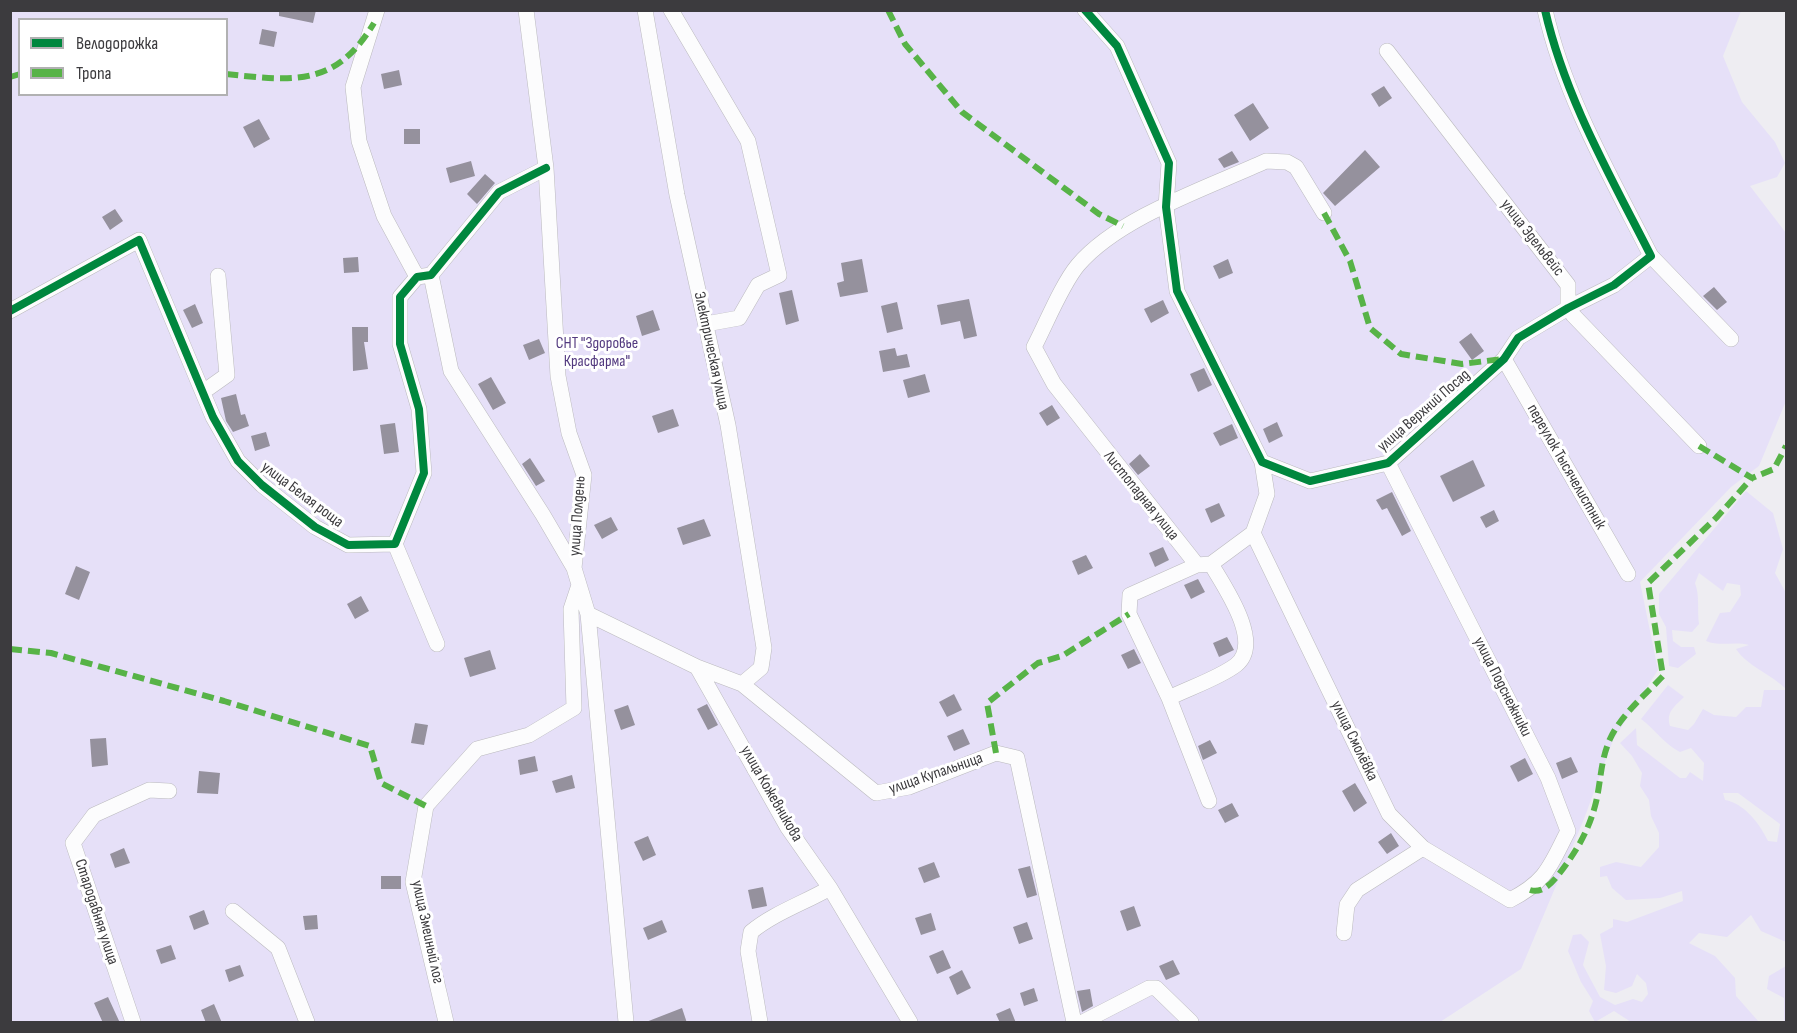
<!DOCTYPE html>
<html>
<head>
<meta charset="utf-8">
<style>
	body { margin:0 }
	#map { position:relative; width:1797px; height:1033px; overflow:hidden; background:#eeedf2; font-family:"Sofia Sans Condensed",sans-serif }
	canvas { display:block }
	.frame { position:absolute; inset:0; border:12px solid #3c3b3e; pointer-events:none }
	.legend { position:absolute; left:18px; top:18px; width:210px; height:78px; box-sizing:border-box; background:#fff; border:2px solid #b1b1b2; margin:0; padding:8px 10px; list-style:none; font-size:18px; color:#3c3b3e }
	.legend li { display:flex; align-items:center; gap:12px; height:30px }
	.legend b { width:30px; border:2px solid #b1b1b2 }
</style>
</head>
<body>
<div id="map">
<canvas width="1797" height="1033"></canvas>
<div class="frame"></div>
<ul class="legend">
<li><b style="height:8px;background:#00873e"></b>Велодорожка</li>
<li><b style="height:8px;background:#57b347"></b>Тропа</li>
</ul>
</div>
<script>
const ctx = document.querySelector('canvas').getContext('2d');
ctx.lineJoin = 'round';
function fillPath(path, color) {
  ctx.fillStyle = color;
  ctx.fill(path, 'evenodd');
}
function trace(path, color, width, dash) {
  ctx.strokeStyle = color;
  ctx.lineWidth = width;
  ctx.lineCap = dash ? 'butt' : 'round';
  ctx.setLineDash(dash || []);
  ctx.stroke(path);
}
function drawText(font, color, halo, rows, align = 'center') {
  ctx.font = font + ' "Sofia Sans Condensed",sans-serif';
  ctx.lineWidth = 6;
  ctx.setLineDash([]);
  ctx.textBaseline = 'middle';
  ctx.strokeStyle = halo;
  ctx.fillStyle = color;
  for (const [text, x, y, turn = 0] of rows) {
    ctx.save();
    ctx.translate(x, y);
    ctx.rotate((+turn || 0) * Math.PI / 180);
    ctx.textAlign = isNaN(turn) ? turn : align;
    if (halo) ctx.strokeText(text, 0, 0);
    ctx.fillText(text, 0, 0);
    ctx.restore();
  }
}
const green = new Path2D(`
	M10,11h1731l-18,45 19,46 33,40 10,21 -8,14 -27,9 36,47v168l-27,65 -28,21 -91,95 18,88 -45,70 -29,79 -63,150 -81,53h-1429zM20,20h206v74h-206z
	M1746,491l27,22 10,36 -8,24 11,20v96c-15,-15 -39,-23 -50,-40l13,-4c-14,-4 -29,2 -43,-4l14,-28 10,-1 11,-17 -1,-10 -13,-2 -4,8 -24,-18 -4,10c5,13 2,27 4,41l-7,8 -20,-2 1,11 8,6h13l2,7 -18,14 -9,-2 -3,-39 -7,-13v-20z
	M1668,685l16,12c-10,10 -18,15 -14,29l18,4 6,-6 9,-15 11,6 22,2 10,-10h15l3,-17h22v252l-25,-11 -10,-16 -24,22 -28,-4 -10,10 26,13 20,22 1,18 23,26h-128l-17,-11 -19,11 -6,-11 4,-10 -12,-19 -13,-31 5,-16 8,-1 8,8 -6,23 17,32 15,8 18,-6 9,3 6,-8 -2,-11 -9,-9 -5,12 -16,7 -12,-3 2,-24 -6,-32 13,-7v-8l14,3 56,-21 -1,-10 -22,7 -34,2 -14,-12 -5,-12 -7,1v-10l16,-5 25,5 18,-20v-14l-8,-17 -2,-16 -9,-14 2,-13 -10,-17 -12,-13 16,-15 1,17 43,33h6l4,-6 13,9 1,-18 -13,-15 -11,4c-16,-8 -24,-22 -39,-33zM1723,793h15l42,31 -3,18 -9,-1c-8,-17 -24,-38 -43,-41z
	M1786,966v56h-2v-24l-17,-9 2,-13z`);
const building = new Path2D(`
	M279,10h37l-3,13 -34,-7z
	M262,29l15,3 -3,15 -15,-3z
	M399,70l3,15 -18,4 -3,-15z
	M1384,86l8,12 -13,9 -8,-13z
	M1253,103l16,25 -19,13 -16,-26z
	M259,119l11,20 -16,9 -11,-21z
	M404,129h16v15h-16z
	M1365,150l15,17 -45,39 -12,-13z
	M1232,151l7,11 -15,6 -6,-9z
	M471,161l4,15 -25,7 -4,-15z
	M485,174l10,9 -18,21 -10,-10z
	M115,209l8,12 -13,9 -8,-13z
	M358,257l1,15 -15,1 -1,-15z
	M862,259l6,33 -28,5 -3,-14 7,-2 -3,-18z
	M1228,259l5,14 -14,6 -6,-13z
	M1714,287l13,15 -10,8 -14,-14z
	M792,290l7,31 -13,4 -7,-32z
	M969,299l8,37 -13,3 -4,-18 -19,4 -4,-20z
	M1163,300l6,13 -18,10 -7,-14z
	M897,302l6,27 -16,4 -6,-27z
	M195,304l8,19 -11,5 -9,-18z
	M653,310l7,20 -18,6 -6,-20z
	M352,327h16v15h-4l4,27 -15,2z
	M1471,333l13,18 -12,9 -13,-18z
	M539,339l6,14 -16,7 -6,-15z
	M895,348l2,8 10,-2 3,13 -27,5 -4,-21z
	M1204,368l8,17 -14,7 -8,-18z
	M925,374l5,18 -22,6 -5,-18z
	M491,377l15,26 -13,7 -15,-26z
	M236,394l5,21 4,-1 4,12 -16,6 -7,-11 -5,-23z
	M1052,405l8,13 -13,8 -8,-13z
	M673,409l6,17 -21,7 -6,-17z
	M1277,422l6,14 -14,7 -6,-14z
	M395,423l4,29 -15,2 -4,-29z
	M1232,424l6,14 -18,8 -7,-13z
	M266,432l4,14 -15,5 -4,-15z
	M1140,454l10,12 -12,9 -9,-11z
	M530,458l15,23 -9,5 -14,-22z
	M1473,460l12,26 -32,16 -13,-26z
	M1392,492l19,39 -9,5 -15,-28 -5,2 -6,-10z
	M1219,503l6,13 -14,7 -6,-14z
	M1494,510l5,11 -13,7 -6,-11z
	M611,517l7,13 -16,9 -8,-14z
	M704,519l7,17 -28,9 -6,-17z
	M1163,547l6,13 -14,7 -6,-14z
	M1086,555l7,13 -15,7 -6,-14z
	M76,566l14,6 -11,28 -14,-6z
	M1198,579l7,13 -14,7 -7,-14z
	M361,596l8,15 -14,8 -8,-15z
	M1227,637l7,13 -15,7 -6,-14z
	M1134,649l7,14 -13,6 -7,-14z
	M490,650l6,19 -26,8 -6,-19z
	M954,694l8,16 -15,7 -8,-15z
	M707,704l11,21 -10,5 -11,-21z
	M628,705l7,20 -14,5 -7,-20z
	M415,723l13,2 -4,20 -13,-2z
	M963,729l7,15 -16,7 -7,-15z
	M106,738l2,27 -16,2 -2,-28z
	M1210,740l7,13 -14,7 -5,-14z
	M535,756l3,15 -18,4 -2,-15z
	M1571,757l7,15 -16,7 -6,-16z
	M1525,758l8,16 -15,8 -8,-16z
	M199,771l21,2 -2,21 -21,-1z
	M572,775l3,13 -19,5 -4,-12z
	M1355,783l12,20 -13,9 -12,-21z
	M1232,803l7,13 -14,7 -7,-13z
	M1391,833l8,13 -12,8 -9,-12z
	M648,836l8,19 -13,6 -9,-19z
	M124,848l6,15 -15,5 -5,-14z
	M934,862l6,15 -16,6 -6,-15z
	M1030,866l7,29 -10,3 -9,-29z
	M381,876h20v13h-20z
	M763,887l4,19 -15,3 -4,-19z
	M1134,906l7,20 -14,5 -7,-20z
	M204,910l5,14 -15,6 -5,-14z
	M931,913l5,17 -15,5 -6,-17z
	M317,915l1,14 -13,1 -2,-14z
	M662,920l5,12 -19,8 -5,-12z
	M1027,922l6,17 -14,5 -6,-17z
	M171,945l5,14 -15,5 -5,-14z
	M943,950l8,18 -14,6 -8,-18z
	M1173,960l7,14 -14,6 -7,-14z
	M240,965l4,11 -15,6 -4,-12z
	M962,970l9,18 -14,7 -8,-18z
	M1034,988l4,13 -14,5 -4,-13z
	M1090,989l3,17 -11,6 -5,-21z
	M108,997l12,26h-17l-9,-20z
	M214,1004l8,19h-16l-5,-13z
	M682,1008l5,15h-40l-1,-1z
	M1010,1008l6,15h-16l-4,-9z`);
const minor = new Path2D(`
	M377,10l-24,77 6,54 25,75 33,61
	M526,10l20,158 12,208 11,57 15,42 -10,93 14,46 38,408
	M645,10l32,185 51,230 36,223 -3,20 -19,16
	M671,10l77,131 31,134 -21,10 -19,33 -33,6
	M1085,10l32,36 52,117 -3,44 11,84 85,171 5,32 -14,39 -42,31 -14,1 -67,30 -1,19 40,84 40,103
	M1387,51l181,234v23l5,7 126,131
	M1651,256l80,83
	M431,275l20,96 92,144 31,53
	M10,311l129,-71 74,177 25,44 24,24 53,42 33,18 47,-1 29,-71 -5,-64 -19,-65v-47l17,-20 14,-2 68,-83 47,-24
	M1504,359l124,215
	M203,392l24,-17 -9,-99
	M1262,462l48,19 78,-18 116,-104 14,-21 50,-30 46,-23 37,-29c-40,-79 -86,-158 -106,-246
	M1253,533l136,281 34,34 87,52c37,-19 40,-34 58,-69l-20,-53 -160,-315
	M395,544l42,100
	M1197,565l-143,-181 -20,-37c12,-23 28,-63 44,-82 41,-48 129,-77 188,-104l21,1 9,5 28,46
	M697,667l45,17 134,109 33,-6 87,-34 21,5 57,264
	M1169,698c20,-10 50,-20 67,-33 28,-22 -12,-79 -25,-101
	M233,911l45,37 29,74
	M1344,933l3,-28 10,-15 66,-42
	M133,1022l-60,-179 21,-28 55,-25 20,1
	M446,1022l-33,-140 13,-76 51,-57 52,-14 45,-27 -3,-99 8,-24 9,29 109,53 91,161 42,60 80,134
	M760,1022l-12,-71 3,-19c23,-19 53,-29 79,-44
	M1083,1022l66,-34h7l35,34`);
const quiet = new Path2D(`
	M888,10l17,34 57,68 137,102 24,12
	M226,74c67,7 109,14 148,-51
	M10,77l10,-3
	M1324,213l26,48 20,67 31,26 61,10 40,-5
	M1699,446l53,32 22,-9 12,-23
	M10,649l41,4 173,48 146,45 11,37 45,23
	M996,753l-9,-50 51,-40 24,-7 67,-42
	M1530,890c12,4 22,-7 29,-16 17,-22 29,-42 36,-68 6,-22 5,-45 15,-67 11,-24 35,-44 53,-63l-15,-93 69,-66 35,-39`);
const cycleway = new Path2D(`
	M1085,10l32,36 52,117 -3,44 11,84 85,171 48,19 78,-18 116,-104 14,-21 50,-30 46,-23 37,-29c-40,-79 -86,-158 -106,-246
	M10,311l129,-71 74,177 25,44 24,24 53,42 33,18 47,-1 29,-71 -5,-64 -19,-65v-47l17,-20 14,-2 68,-83 47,-24`);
const streetNames = [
	["улица Эдельвейс",1532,238,52],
	["Электрическая улица",711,351,78],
	["улица Верхний Посад",1424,411,-41],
	["переулок Тысячелистник",1566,467,60],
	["улица Белая роща",302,495,37],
	["Листопадная улица",1141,496,51],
	["улица Полдень",578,516,-86],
	["улица Подснежники",1502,687,63],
	["улица Смолёвка",1354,741,64],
	["улица Купальница",936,774,-19],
	["улица Кожевникова",771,794,60],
	["Стародавняя улица",96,912,72],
	["улица Змеиный лог",427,932,78]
];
const parkNames = [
	["СНТ \"Здоровье",597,344],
	["Красфарма\"",597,362]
];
fillPath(green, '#e6e0f8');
fillPath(building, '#95919d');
trace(minor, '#bbbabe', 16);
trace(minor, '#fcfcfd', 15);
trace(quiet, '#57b347', 6, [12, 6]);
trace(cycleway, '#00873e', 8);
drawText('16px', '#3c3b3e', '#fff', streetNames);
drawText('16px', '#52397f', '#fff', parkNames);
</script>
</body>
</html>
